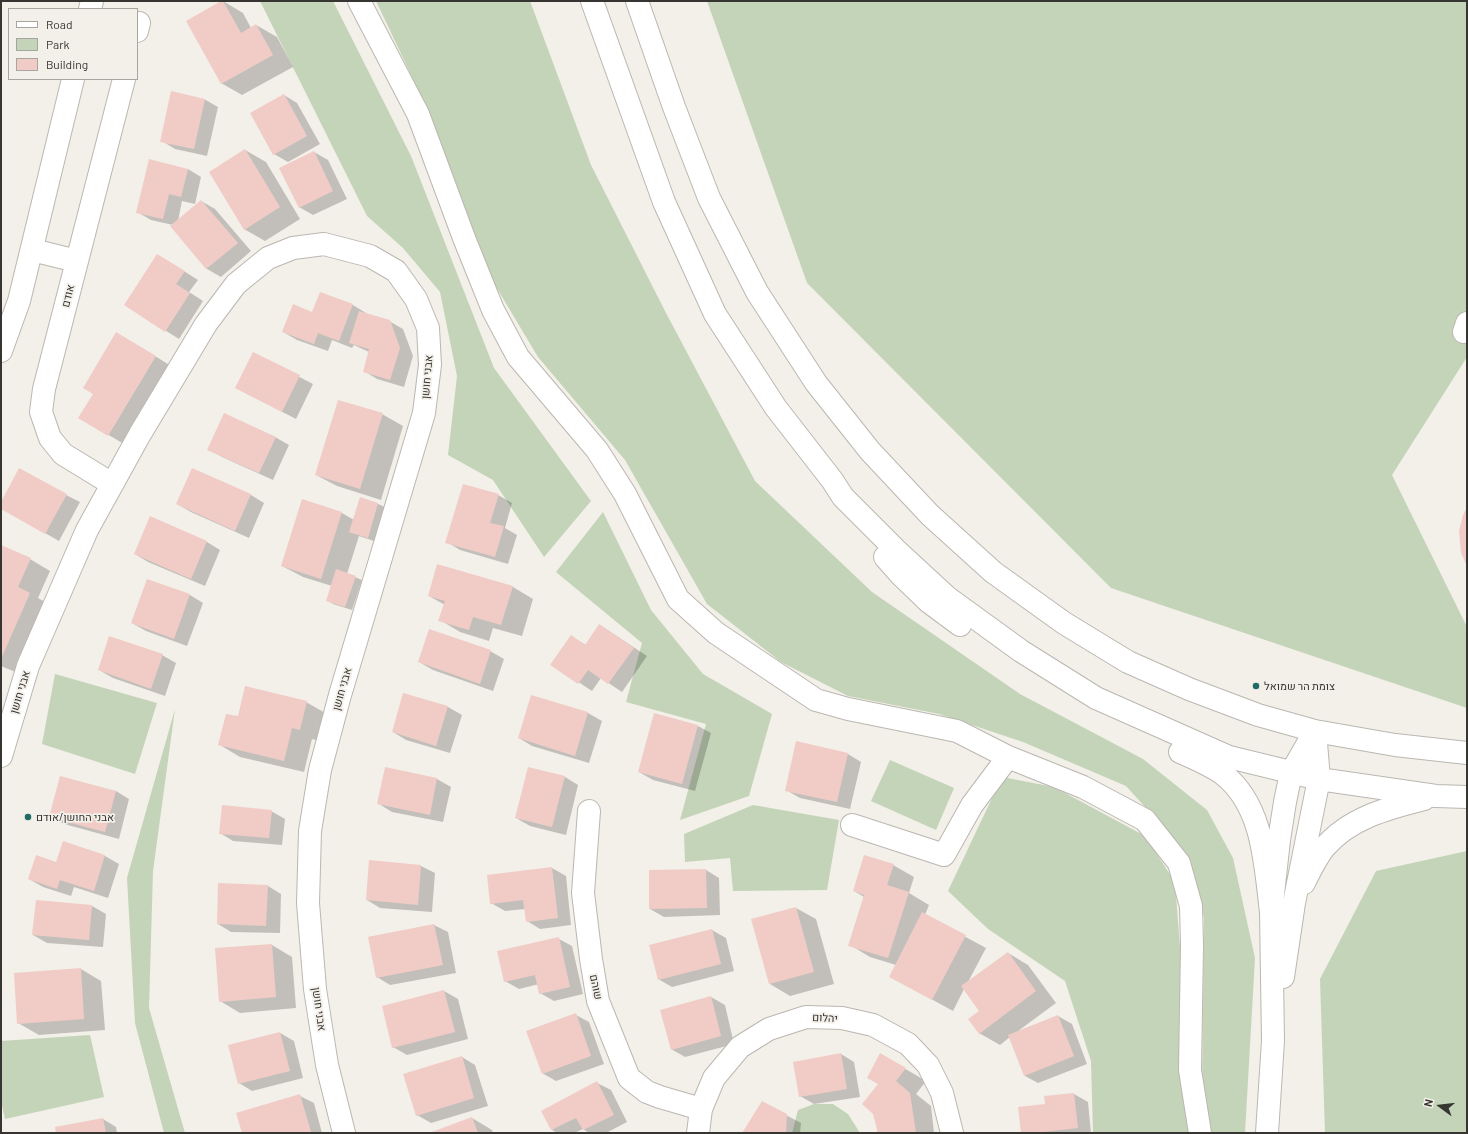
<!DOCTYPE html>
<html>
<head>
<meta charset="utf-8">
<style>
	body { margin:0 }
	#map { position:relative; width:1468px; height:1134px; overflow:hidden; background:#f3efe9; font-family:Barlow,sans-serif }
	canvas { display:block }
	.frame { position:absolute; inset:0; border:2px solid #363532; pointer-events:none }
	.legend { position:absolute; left:8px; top:8px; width:130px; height:72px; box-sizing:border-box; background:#f3efe9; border:1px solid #a7a5a0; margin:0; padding:5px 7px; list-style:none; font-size:12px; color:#363532 }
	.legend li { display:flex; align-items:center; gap:8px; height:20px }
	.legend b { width:20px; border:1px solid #a7a5a0 }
	.north { position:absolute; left:1420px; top:1086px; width:40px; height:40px; -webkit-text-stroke:3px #f3efe9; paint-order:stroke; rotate:285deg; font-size:11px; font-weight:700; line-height:16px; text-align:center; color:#363532 }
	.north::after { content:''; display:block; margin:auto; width:14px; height:18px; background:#363532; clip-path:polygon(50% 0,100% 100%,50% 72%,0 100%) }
</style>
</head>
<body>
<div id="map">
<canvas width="1468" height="1134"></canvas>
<div class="frame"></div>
<ul class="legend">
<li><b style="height:5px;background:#fff"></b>Road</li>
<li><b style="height:11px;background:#c4d4b8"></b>Park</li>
<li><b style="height:11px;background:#f1ccc6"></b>Building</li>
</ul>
<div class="north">N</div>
</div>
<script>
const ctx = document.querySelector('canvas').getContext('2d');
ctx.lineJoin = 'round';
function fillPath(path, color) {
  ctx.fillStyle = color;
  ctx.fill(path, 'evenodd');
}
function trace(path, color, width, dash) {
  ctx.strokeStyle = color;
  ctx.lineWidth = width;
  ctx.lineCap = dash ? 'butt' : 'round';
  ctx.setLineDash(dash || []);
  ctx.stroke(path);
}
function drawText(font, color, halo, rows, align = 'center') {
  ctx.font = font + ' Barlow,Heebo,sans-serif';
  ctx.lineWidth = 3.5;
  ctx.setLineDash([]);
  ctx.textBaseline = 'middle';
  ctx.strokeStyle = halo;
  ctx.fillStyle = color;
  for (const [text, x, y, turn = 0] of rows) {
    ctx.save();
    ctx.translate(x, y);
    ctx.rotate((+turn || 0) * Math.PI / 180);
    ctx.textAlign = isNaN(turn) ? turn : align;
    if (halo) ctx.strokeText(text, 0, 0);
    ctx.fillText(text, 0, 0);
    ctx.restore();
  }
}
const green = new Path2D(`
	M260,1h73l78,155 83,212 97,133 -47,56 -51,-77 -45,-25 9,-79 -17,-84 -37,-44 -36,-32z
	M376,1h154l61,164 74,146 90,170 117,111 148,102 123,65 64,51 26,48 22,100 -10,175h-34l-9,-39 2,-177 -29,-77 -49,-54 -103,-44 -84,-28 -91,-18 -67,-34 -74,-58 -82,-144 -87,-103 -46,-77 -61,-163z
	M707,1h760v356l-75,118 75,152v81l-356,-120 -304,-305z
	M603,512l48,98 52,64 69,40 -23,82 -69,24 26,-96 -80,-22 16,-59 -86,-71z
	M55,674l102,29 -22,71 -93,-30z
	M175,709l-22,162 -4,137 36,125h-21l-29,-110 -8,-145z
	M890,760l64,28 -18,42 -65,-29z
	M1002,777l52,10 91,49 30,46 7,92 9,159h-98l-2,-72 -26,-80 -77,-52 -40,-38z
	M753,805l86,15 -12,70 -94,1 -3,-33 -45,4 -1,-28z
	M1467,851v282h-142l-5,-154 56,-108z
	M90,1035l14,62 -99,22 -4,-18v-60z
	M814,1104h19l15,10 12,19h-68l6,-23z`);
const shadow = new Path2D(`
	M223,1l20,12 8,15 5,-3 21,12 16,30 -51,28 -21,-12z
	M284,95l13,8 23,41 -32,18 -14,-8z
	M204,99l14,8 -11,49 -32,-7 -13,-8z
	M245,150l21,12 34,57 -35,22 -21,-12z
	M314,152l14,8 19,39 -34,16 -14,-8z
	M188,169l13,8 -6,27 -13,-3 -4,20 23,-20 14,8 36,42 -30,26 -14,-8 -36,-43 2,-1 -22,-5 -14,-8z
	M171,263l27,17 -9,12 14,9 -24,38 -54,-34z
	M321,293l32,12 13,8v1l23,7 14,8 10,27 -9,31 -27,-8 -13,-8 5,-19 -15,-7 -2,3 -20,-8 -4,11 -31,-11 -14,-8 30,-19z
	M137,345l39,24 -47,78 -49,-29 14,-24z
	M253,353l60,31 -17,35 -60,-31z
	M382,414l21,12 -22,74 -44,-14 -21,-11z
	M275,437l14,8 -16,35 -51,-23 -14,-8z
	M193,469l58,26 13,8 -15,35 -58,-26 -14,-8z
	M66,495l14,7 -21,39 -58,-33v-4z
	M498,495l14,8 -7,25 12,7 -9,29 -48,-14 -13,-8z
	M361,499l17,5 7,3 -11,34 -15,-5 -12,38 15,6 -10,30 -19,-6 -6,-4 5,-14 -29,-9 -21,-11 21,-66 39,13 12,7z
	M151,517l56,25 13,8 -15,36 -57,-24 -13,-8z
	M1,546l29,13 20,12 -12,27 12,7 -30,69 -19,-8z
	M438,565l75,22 20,12 -11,37 -29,-8 -4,13 -29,-9 -20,-12 5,-15 -16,-9z
	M148,580l42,15 13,8 -16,43 -41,-15 -14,-8z
	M600,625l47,31 -25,36 -21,-14 -9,13 -41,-27 20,-28 15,9z
	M490,651l14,8 -11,32 -60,-21 -14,-8z
	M162,655l14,8 -11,33 -52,-18 -14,-8z
	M404,694l44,13 14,8 -12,38 -44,-13 -13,-8z
	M532,696l56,17 14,8 -13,42 -57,-17 -13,-8z
	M306,702l21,12 -7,27 -8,-2 -8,33 -64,-15 -20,-12 19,-27z
	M698,726l13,7 -16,58 -42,-11 -14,-8z
	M848,754l13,8 -11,47 -50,-11 -14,-8z
	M386,769l51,10 14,8 -8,35 -51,-10 -13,-8z
	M565,777l13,8 -12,50 -36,-9 -14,-8z
	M116,791l13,8 -10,40 -55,-15 -14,-8z
	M271,811l14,8 -3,26 -49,-4 -13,-8z
	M63,843l42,13 14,8 -11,34 -34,-11 -3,9 -28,-9 -14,-8 28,-16z
	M370,861l51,5 14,7 -3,39 -52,-4 -13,-8z
	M893,865l21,12 -5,16 20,12 -4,10 61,33 -18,34 40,-29 20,12 28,38 -38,28 40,-15 14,8 15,40 -49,19 -13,-7 -15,-39 -10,8 -21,-12 2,-22 -17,-22 -11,22 -42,-23 -15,-23 -26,-8 -20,-12 14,-48 -10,-6z
	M552,868l14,8 5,49 -31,4 -13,-8 -2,-12 -20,2 -14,-8z
	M706,870l13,8 1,37 -56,2 -14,-8z
	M268,886l13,8 -1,39 -49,-1 -13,-8z
	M37,901l55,5 14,8 -3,33 -56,-4 -14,-8z
	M796,908l20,11 18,65 -44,12 -20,-12z
	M434,925l14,7 8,41 -66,12 -13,-8 -8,-40z
	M712,930l14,8 8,33 -62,16 -14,-8z
	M559,939l13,7 11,48 -29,7 -14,-8 -1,-9 -20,5 -14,-8z
	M272,945l20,12 4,51 -56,5 -20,-12z
	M81,969l20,12 4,49 -66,5 -21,-12z
	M444,991l14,8 10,40 -61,16 -14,-8 -10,-40z
	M711,997l14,8 9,39 -49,13 -14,-8z
	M576,1015l13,7 15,42 -48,17 -14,-8z
	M280,1033l14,8 9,37 -51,13 -13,-8z
	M841,1054l13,8 6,35 -46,7 -14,-8z
	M880,1054l46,27 -10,13 15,12 3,27h-56l-4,-20 5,-29z
	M462,1057l13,8 13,41 -57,17 -14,-8z
	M597,1083l14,7 16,32 -21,11h-17l-6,-4 -9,4h-17l-5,-3z
	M1074,1094l14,8 3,31h-69z
	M300,1096l14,7 8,30h-79z
	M763,1103l38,20 -1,10h-55z
	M472,1118l20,12 1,3h-61z
	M103,1119l13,8 1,6h-60z`);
const building = new Path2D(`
	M221,1h2l18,32 15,-9 17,31 -52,29 -35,-63z
	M171,91l34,8 -11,50 -34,-7z
	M284,94l23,42 -34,19 -23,-42z
	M245,149l35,58 -36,23 -35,-58z
	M314,151l19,40 -34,17 -20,-40z
	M149,159l39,10 -7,28 -12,-3 -6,25 -27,-6z
	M201,200l37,43 -32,26 -36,-43z
	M157,254l28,17 -9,13 14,9 -25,39 -41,-27z
	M320,292l33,12 -14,37 -21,-8 -4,11 -32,-12 11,-28 19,8z
	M359,311l31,9 10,28 -10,32 -27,-8 6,-23 -20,-6z
	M116,332l40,24 -48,80 -30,-18 15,-24 -10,-6z
	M253,352l47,23 -18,37 -47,-24z
	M338,400l45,13 -23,76 -45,-14z
	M224,413l52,24 -17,36 -52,-23z
	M19,468l48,26 -22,40 -44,-25v-7z
	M192,468l59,26 -16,37 -59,-27z
	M463,484l36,10 -9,29 14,3 -9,31 -50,-14z
	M360,497l18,6 -10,35 -19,-6z
	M302,499l40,13 -21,67 -40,-13z
	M1467,507v59l-6,-13 -2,-22 4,-16z
	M150,516l57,25 -16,38 -57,-25z
	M1,545l30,13 -13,29 12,6 -29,66z
	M437,564l76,22 -12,39 -28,-8 -4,13 -31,-9 7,-20 -17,-5z
	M336,569l20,7 -11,31 -19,-6z
	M147,579l43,15 -16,45 -43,-16z
	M599,624l35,24 -26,36 -20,-14 -10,14 -28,-19 21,-30 14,10z
	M429,629l62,21 -11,34 -62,-22z
	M109,636l54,18 -12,35 -53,-19z
	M245,686l62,15 -7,29 -8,-2 -8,33 -66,-16 8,-31 12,2z
	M403,693l45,13 -12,40 -44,-14z
	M531,695l57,17 -13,44 -57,-18z
	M654,713l44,12 -16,59 -44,-12z
	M796,741l52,12 -11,49 -52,-11z
	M385,767l52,11 -7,37 -53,-11z
	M528,767l37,9 -13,51 -37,-9z
	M60,776l56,15 -11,41 -56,-15z
	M222,805l50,5 -3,28 -50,-4z
	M63,841l42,14 -11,36 -34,-11 -3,9 -29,-10 8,-24 20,7z
	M864,855l30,9 -7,21 22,7 -21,66 -40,-12 16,-51 -11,-4z
	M369,860l52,5 -3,40 -52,-5z
	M552,867l6,51 -32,4 -3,-22 -33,4 -3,-29z
	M706,869l1,39 -58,1v-39z
	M218,883l50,2 -2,41 -49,-2z
	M36,900l56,5 -3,35 -57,-5z
	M796,907l18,65 -45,12 -18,-65z
	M922,912l44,23 -34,65 -43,-23z
	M434,924l9,41 -67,13 -8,-41z
	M712,929l9,35 -63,16 -9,-35z
	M559,937l11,50 -31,7 -4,-19 -31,7 -7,-31z
	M272,944l4,53 -57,5 -4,-54z
	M1008,952l28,39 -57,43 -11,-15 11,-8 -18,-25z
	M81,968l3,51 -67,5 -3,-51z
	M444,990l11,42 -63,16 -10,-42z
	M711,996l10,40 -50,14 -11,-40z
	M576,1013l15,43 -49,18 -16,-43z
	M1058,1015l16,41 -50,20 -16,-41z
	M280,1032l10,39 -52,13 -10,-39z
	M841,1053l6,36 -48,8 -6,-35z
	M880,1053l26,15 -10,13 14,12 6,40h-39v-4l-4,-15 -11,-10 16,-20 -11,-6z
	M462,1056l12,42 -58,18 -13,-42z
	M597,1081l17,34 -31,15 -7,-12 -25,12 -10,-19z
	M1074,1093l4,35 -43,5h-14l-3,-26 27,-3 -1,-8z
	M300,1094l11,38 -6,1h-63l-6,-20z
	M762,1101l25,13 -1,19h-44z
	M472,1117l6,16h-49z
	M103,1118l3,15h-50l-1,-6z`);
const minor = new Path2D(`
	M359,1l59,113 46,124 29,72 25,47 79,93 28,44 53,105 38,34 100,67 32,9 109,22 51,26 75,30 62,33 34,43 12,43 1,39 -2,125 10,63
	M90,9l2,-8
	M137,31l2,-8
	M32,250l45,11
	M1464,332l3,-9
	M1,351l18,-50 54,-222
	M112,484l-49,-30 -13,-16 -9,-26 3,-23 80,-310
	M1,756l27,-90 59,-136 53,-96 66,-110 30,-40 32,-26 25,-10 31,-4 46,12 26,15 20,28 12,29 2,37 -6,48 -84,282 -20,75 -10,61 -2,72 7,86 12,76 17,68
	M589,811l-6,82 8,66 7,42 31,77 18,14 13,5 41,12
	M852,825l92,30 28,-50 36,-48
	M698,1133l3,-24 13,-31 26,-31 29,-18 37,-12 36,1 31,7 35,19 20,21 14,28 10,40`);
const major = new Path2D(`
	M592,1l72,201 51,112 61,94 56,72 11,17 53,53 52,48 73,53 75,47 133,59 90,22 117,17 31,1
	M637,1l37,106 35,91 48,94 59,91 54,68 60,64 63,57 71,51 64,39 61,27 69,26 57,16 80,14 72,8
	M885,557l15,17 29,28 31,23
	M1180,752c14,6 30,13 43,22 41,32 42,91 48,138
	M1304,883c6,-12 12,-25 20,-35 25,-30 64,-40 100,-49
	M1283,977l11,-74 25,-124 -4,-48
	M1267,1133l6,-92 -2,-129 8,-72 6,-38 6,-29 24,-42`);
const markers = [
	[1256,686,4,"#206b66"],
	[28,817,4,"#206b66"]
];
const streetNames = [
	["אודם",68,296,-76],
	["אבני חושן",427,377,-85],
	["אבני חושן",342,689,-74],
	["אבני חושן",20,692,-73],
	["שוהם",596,987,78],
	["אבני חושן",319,1009,82],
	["יהלום",825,1018,3]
];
const poiNames = [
	["צומת הר שמואל",1264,686],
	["אבני החושן/אודם",36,817]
];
fillPath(green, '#c4d4b8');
fillPath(shadow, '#0003');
fillPath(building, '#f1ccc6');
trace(minor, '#bbb7b1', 24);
trace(major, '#bbb7b1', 24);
trace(minor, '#fff', 22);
trace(major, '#fff', 22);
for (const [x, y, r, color] of markers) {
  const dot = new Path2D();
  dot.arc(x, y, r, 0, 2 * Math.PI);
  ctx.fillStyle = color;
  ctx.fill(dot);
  trace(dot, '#f3efe9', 1.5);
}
drawText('11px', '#363532', '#f3efe9', streetNames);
drawText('11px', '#363532', '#f3efe9', poiNames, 'left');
</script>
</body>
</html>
